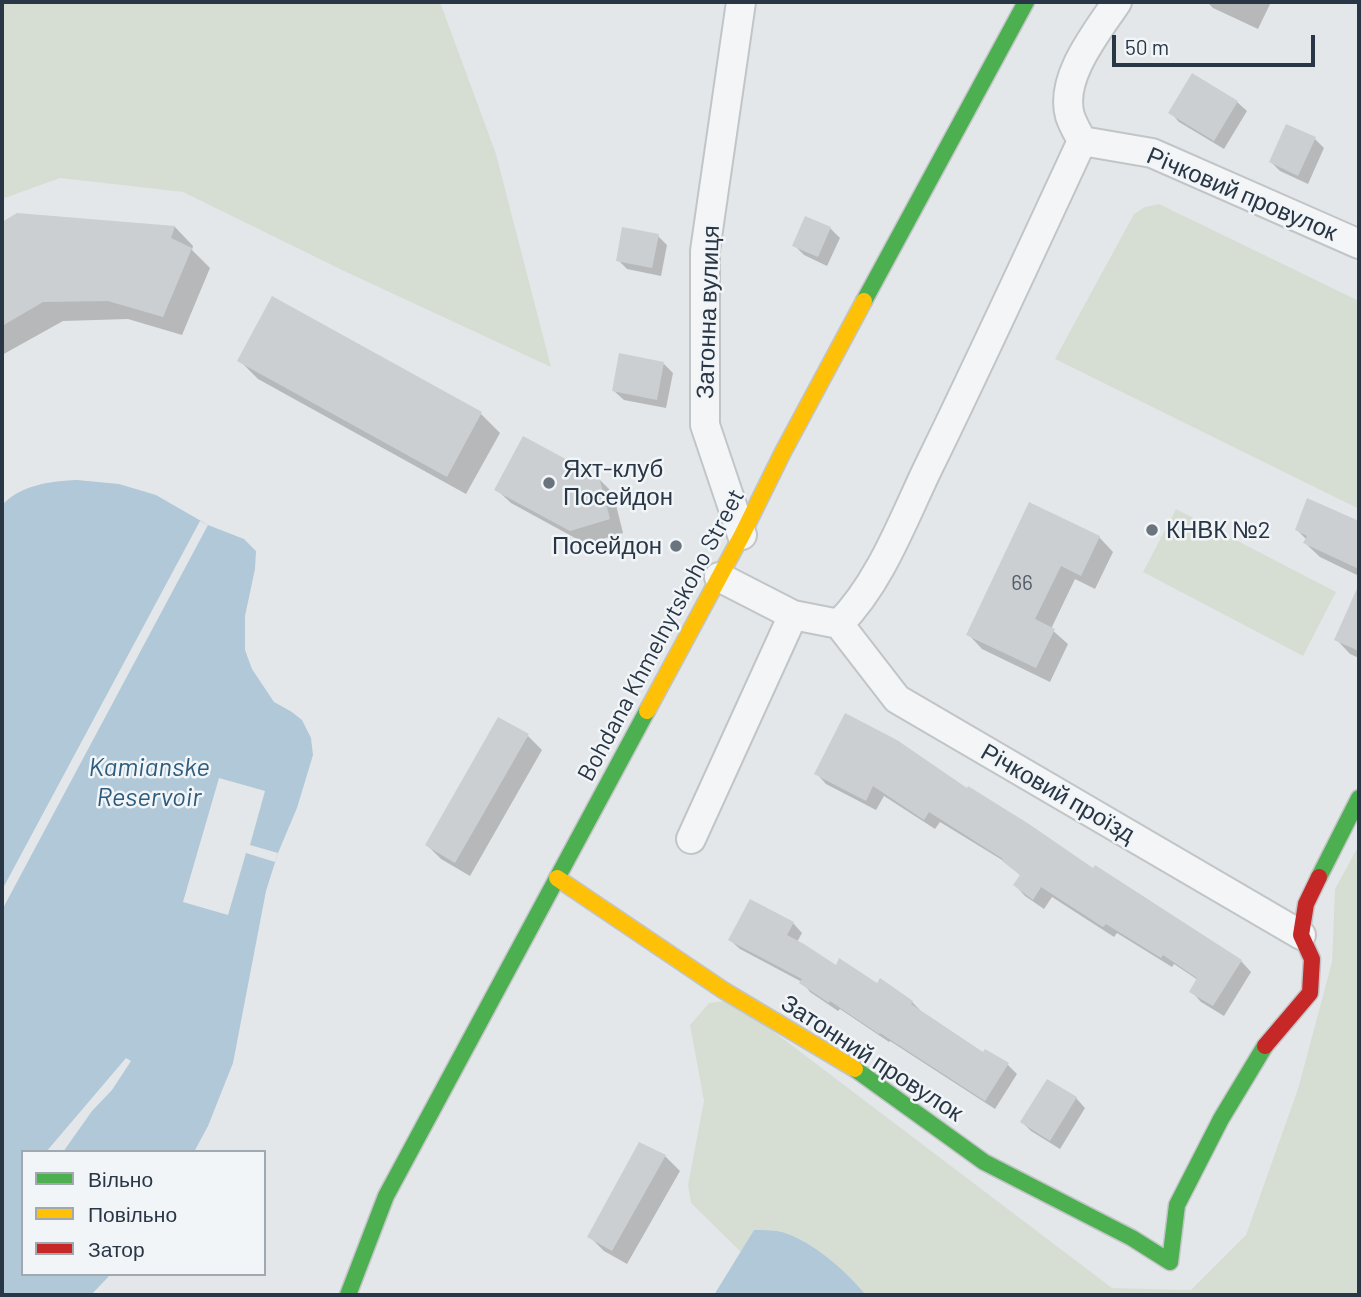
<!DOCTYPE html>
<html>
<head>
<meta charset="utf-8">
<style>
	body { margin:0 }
	#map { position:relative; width:1361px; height:1297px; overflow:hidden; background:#e4e7e9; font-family:Barlow,sans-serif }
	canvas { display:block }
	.frame { position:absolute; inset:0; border:4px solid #283645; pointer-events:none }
	.legend { position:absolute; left:21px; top:1150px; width:245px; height:126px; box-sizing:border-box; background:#f2f5f8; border:2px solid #a1a9b0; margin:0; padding:9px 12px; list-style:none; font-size:21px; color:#283645 }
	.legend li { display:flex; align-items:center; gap:14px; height:35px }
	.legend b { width:35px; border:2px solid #a1a9b0 }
	.scale { position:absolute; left:1112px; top:35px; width:203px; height:32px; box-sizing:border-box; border:4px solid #283645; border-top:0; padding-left:9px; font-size:21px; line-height:24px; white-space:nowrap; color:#283645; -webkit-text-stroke:5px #f2f5f8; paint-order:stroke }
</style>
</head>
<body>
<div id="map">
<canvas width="1361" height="1297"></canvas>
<div class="frame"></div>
<ul class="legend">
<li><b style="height:9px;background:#4caf50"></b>Вільно</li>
<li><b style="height:9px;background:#ffc107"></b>Повільно</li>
<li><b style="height:9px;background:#c62828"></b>Затор</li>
</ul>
<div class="scale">50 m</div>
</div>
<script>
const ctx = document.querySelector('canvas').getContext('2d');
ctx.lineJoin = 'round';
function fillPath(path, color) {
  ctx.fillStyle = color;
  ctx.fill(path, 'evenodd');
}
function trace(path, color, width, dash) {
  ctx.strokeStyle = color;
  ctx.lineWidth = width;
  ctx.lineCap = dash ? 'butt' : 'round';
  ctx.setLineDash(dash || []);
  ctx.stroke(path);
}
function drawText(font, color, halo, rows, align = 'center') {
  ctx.font = font + ' Barlow,sans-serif';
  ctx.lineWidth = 5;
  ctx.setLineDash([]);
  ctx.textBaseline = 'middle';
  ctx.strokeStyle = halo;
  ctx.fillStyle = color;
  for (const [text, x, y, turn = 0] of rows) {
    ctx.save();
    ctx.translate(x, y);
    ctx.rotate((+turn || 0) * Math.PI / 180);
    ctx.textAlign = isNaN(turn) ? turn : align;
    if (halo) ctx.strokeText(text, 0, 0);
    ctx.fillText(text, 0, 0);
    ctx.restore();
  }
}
const green = new Path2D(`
	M2,2h438l56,152 55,213 -207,-96 -161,-79 -123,-14 -58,21z
	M1159,204l200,97v208l-304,-150 79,-145 11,-7z
	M1176,509l160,83 -33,64 -160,-84z
	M1359,845v450h-493c-21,-25 -52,-53 -84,-63 -9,-2 -19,-2 -28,-2l-13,22 -50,-49 -3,-18 16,-84 -14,-76 19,-22 23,-3 380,288 79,2 55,-55 52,-146 34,-127 3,-73z`);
const water = new Path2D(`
	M77,480l42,4 37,11 52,30 36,14 12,12 -1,18 -10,47v34l7,19 22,33 18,10 10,8 9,18 2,17 -16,53 -19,45 -12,38 -33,172 -25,63 -14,26h-171v122h88l-20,21h-89v-790c19,-20 49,-24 75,-25z
	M754,1230c9,0 19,0 28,2 32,10 63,38 84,63h-152z`);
const pier = new Path2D(`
	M200,521l8,4 -206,385v-20z
	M219,778l46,13 -15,54 28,8 -3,9 -29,-9 -18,62 -45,-13z
	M126,1058l5,3 -19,29 -20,21 -29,41h-17z`);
const shadow = new Path2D(`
	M1207,2h64l-13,27 -45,-21z
	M1237,102l10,9 -23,38 -45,-27 -9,-10z
	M1315,139l9,9 -16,36 -28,-13 -9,-9z
	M18,215l157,12 18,19 -1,4 18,18 -28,67 -54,-16 -65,2 -61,34v-131z
	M830,228l10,10 -13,28 -23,-11 -10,-10z
	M658,236l9,9 -6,31 -34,-7 -9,-9z
	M273,298l208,116 19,19 -34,61 -208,-115 -19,-19z
	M664,364l9,9 -7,35 -42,-8 -10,-9z
	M598,478l15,15 10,40 -37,11 -75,-41 -15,-14z
	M1308,500l51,23v53l-39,-19 -15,-14 2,-3 -10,-10z
	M1099,537l14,15 -18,37 -20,-10 -24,50 17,15 -18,38 -68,-33 -14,-15z
	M1359,588v70l-9,-4 -14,-15z
	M528,736l14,14 -72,126 -29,-17 -14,-14z
	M816,773l152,17 125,81 148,90 10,11 -27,44 -23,-14 -10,-11 7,-11 -24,-16 -2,3 -55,-34 -3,4 -62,-40 -8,12 -19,-13 -10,-11 6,-9 -14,-13 -67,-41 -5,7 -51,-33 -8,14 -50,-26z
	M793,923l9,10 -5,9 39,25 76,35 9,9 63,43 24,11 9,9 -22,35 -105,-68 -1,1 -49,-33 -2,2 -28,-19 -8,-10 -62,-33 -10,-9z
	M1076,1098l9,10 -25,41 -29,-18 -9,-9z
	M640,1144l25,12 15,15 -53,93 -23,-13 -14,-14z`);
const building = new Path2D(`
	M1192,73l46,28 -24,40 -46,-28z
	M1286,124l30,13 -18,39 -29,-14z
	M17,213l158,13 -4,12 21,10 -29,69 -55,-16 -65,1 -41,24v-104z
	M805,216l26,11 -13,30 -26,-11z
	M622,227l37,7 -7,34 -36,-7z
	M272,296l210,116 -35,65 -210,-116z
	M619,353l45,9 -7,38 -45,-9z
	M523,436l76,41 11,42 -40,12 -76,-41z
	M1307,498l52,23v48l-56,-26 4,-7 -12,-6z
	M1029,502l71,34 -19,40 -20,-10 -26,53 20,10 -19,39 -70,-33z
	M1359,584v67l-25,-11z
	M845,713l52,27 70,48 1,-2 61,38 64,44 2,-3 147,95 -29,46 -24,-14 8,-14 -34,-23 -2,3 -55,-34 -3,3 -62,-40 -8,13 -20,-15 7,-10 -18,-14 1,-2 -74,-47 -5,8 -51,-34 -7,15 -52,-27z
	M498,717l31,17 -74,129 -30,-18z
	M750,899l44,23 -7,13 17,9 32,21 3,-7 38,25 3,-5 33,23 -2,3 72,48 2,-3 24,14 -24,38 -105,-68 -1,1 -49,-33 -1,2 -30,-20 3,-4 -74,-39z
	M1047,1079l30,18 -27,44 -30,-19z
	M639,1142l27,13 -54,96 -25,-14z`);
const street = new Path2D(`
	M741,2l-36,249v174l37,110
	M1082,141l70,12 207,91
	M719,577l74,38
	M839,624l58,75 404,236
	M691,839l102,-224 46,9c41,-41 64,-104 89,-156 53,-108 103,-217 154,-327 -4,-8 -9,-16 -12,-25 -11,-38 27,-84 47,-114`);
const fast = new Path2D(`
	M864,301l162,-299
	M1319,877l40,-79
	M855,1069l129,93 148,76 38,24 7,-57 44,-86 44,-73
	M348,1295l38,-99 261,-485`);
const slow = new Path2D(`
	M647,711l95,-176 41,-83 81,-151
	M557,878l166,112 132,79`);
const jam = new Path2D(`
	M1265,1046l45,-53 2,-34 -11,-24 5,-31 13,-27`);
const markers = [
	[549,483,7,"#6a747e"],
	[1152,530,7,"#6a747e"],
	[676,546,7,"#6a747e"]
];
const numberNames = [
	["66",1022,583]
];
const streetNames = [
	["Річковий провулок",1242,194,23],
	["Затонна вулиця",708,312,-88],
	["Bohdana Khmelnytskoho Street",661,635,-62],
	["Річковий проїзд",1058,793,30],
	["Затонний провулок",872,1058,33]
];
const poiNames = [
	["Яхт-клуб",563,469],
	["Посейдон",563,497],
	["КНВК №2",1166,530],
	["Посейдон",662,546,"right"]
];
const waterNames = [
	["Kamianske",149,767],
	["Reservoir",149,797]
];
fillPath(green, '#d6ded4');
fillPath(water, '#b0c8d7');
fillPath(pier, '#e4e7e9');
fillPath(shadow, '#0003');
fillPath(building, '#cccfd2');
trace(street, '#c2c5c7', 32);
trace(fast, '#c2c5c7', 19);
trace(slow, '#c2c5c7', 19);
trace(jam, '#c2c5c7', 19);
trace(street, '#f3f5f6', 28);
trace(fast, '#4caf50', 16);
trace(slow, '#ffc107', 16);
trace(jam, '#c62828', 16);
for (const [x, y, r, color] of markers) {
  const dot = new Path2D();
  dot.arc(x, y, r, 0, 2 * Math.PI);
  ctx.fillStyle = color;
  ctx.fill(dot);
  trace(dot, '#f2f5f8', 2.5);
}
drawText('21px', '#525d69', null, numberNames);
drawText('24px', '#283645', '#f2f5f8', streetNames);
drawText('24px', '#283645', '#f2f5f8', poiNames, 'left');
drawText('italic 26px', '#2d5c7e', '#f2f5f8', waterNames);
</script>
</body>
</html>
